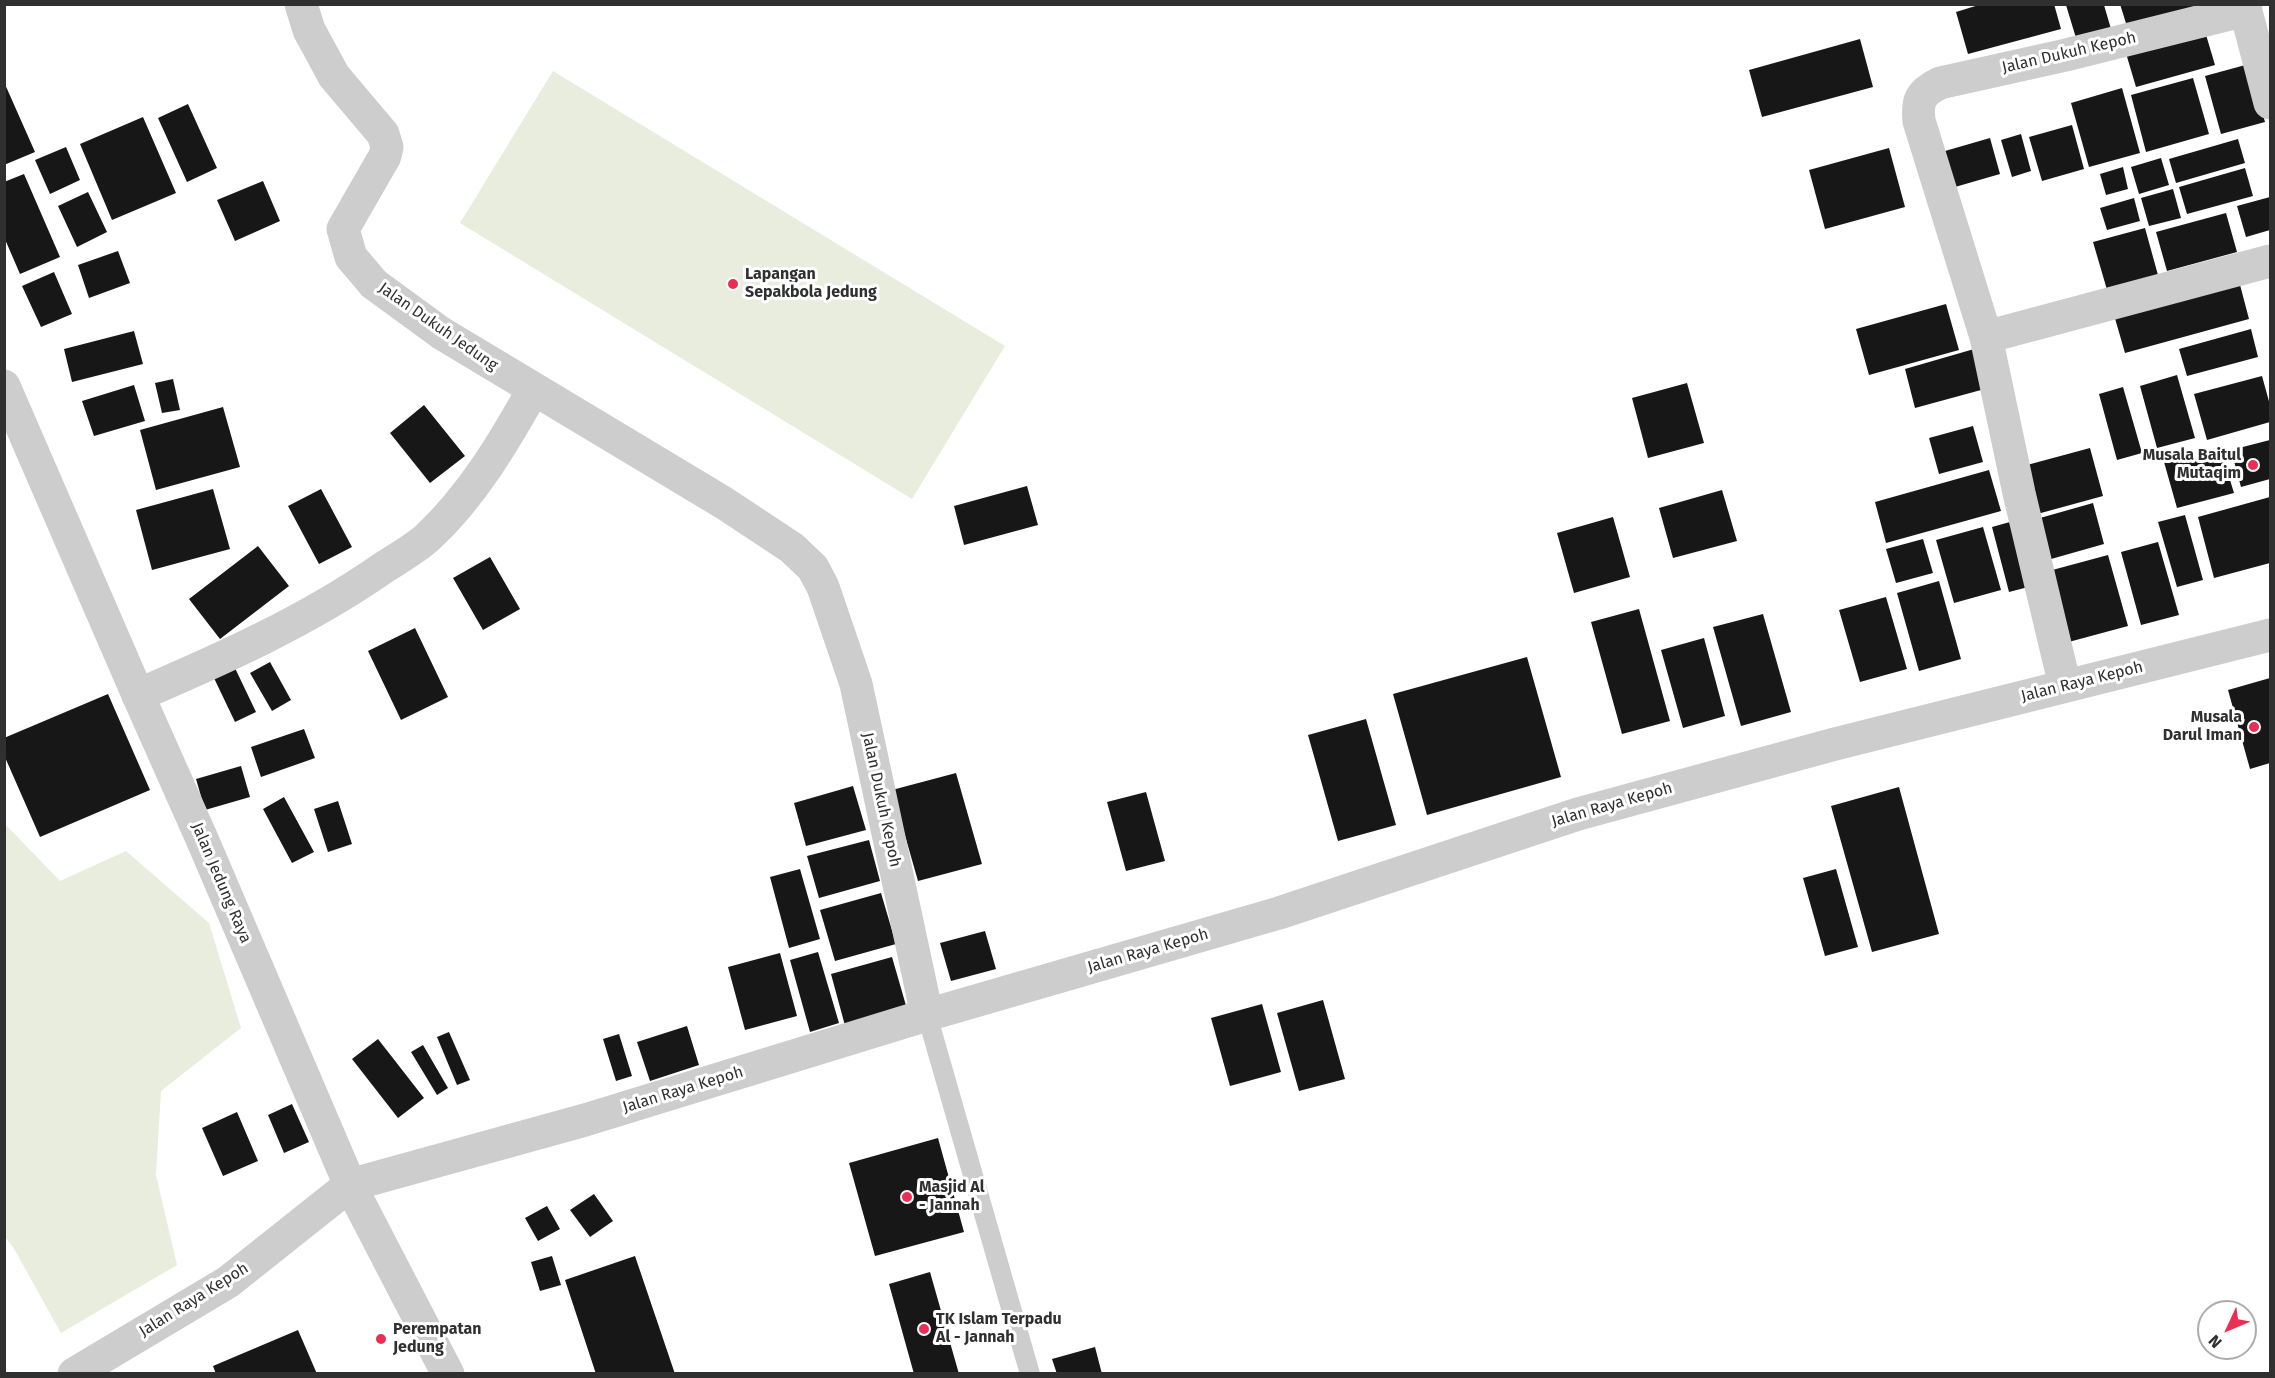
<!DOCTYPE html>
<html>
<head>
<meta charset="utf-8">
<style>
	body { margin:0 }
	#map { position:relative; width:2275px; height:1378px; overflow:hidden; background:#fff; font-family:"Fira Sans",sans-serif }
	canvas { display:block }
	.frame { position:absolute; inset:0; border:6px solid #303030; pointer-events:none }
	.north { position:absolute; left:2197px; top:1300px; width:60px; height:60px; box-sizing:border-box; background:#fff; border:2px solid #acacac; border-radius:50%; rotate:226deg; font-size:16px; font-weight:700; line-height:24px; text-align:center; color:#303030 }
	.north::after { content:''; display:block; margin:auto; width:21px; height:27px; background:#e93054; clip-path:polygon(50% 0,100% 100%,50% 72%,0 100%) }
</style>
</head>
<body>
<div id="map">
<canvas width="2275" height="1378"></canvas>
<div class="frame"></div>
<div class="north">N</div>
</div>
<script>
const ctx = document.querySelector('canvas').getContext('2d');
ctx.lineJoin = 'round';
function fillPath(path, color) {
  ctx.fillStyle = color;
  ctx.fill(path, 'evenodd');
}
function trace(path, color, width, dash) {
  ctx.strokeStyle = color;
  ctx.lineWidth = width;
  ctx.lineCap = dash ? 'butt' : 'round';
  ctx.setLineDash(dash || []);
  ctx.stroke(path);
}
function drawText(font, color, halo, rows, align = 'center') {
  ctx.font = font + ' "Fira Sans",sans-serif';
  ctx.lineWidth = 6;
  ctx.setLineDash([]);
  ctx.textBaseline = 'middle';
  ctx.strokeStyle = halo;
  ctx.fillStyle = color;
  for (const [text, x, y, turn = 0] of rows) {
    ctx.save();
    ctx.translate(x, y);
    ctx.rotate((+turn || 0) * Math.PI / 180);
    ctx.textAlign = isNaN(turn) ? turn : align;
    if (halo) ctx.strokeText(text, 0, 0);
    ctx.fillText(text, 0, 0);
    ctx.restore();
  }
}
const green = new Path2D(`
	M553,71l452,275 -93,153 -452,-276z
	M5,824l55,57 66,-30 83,72 32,105 -80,63 -5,84 21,90 -116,68 -48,-86 -8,-10z`);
const building = new Path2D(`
	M1982,4h72l7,25 -93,25 -12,-42z
	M2120,4h75l3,10 -69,19z
	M2066,5h38l7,24 -35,9z
	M2204,28l11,37 -79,22 -11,-37z
	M1860,39l13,48 -111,30 -13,-47z
	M2249,64l16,58 -44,12 -16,-58z
	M2193,78l16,56 -63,18 -15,-57z
	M4,82l31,70 -31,13z
	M2122,88l18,65 -51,14 -18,-64z
	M188,104l29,64 -30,14 -29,-64z
	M143,117l33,76 -64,27 -32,-76z
	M2072,125l12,44 -42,12 -13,-44z
	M2021,134l10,37 -19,6 -11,-37z
	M1990,138l10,36 -45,13 -10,-36z
	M2238,139l7,24 -69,20 -7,-24z
	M66,147l14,33 -30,14 -15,-34z
	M1889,148l16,59 -80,22 -16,-59z
	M2161,158l8,27 -30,9 -8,-27z
	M2123,167l5,22 -22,6 -6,-21z
	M2245,168l8,28 -66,18 -8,-27z
	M24,174l36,83 -40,17 -16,-37v-55z
	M263,181l17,40 -45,20 -18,-41z
	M2173,189l8,29 -32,8 -8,-28z
	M88,192l19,40 -30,15 -19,-41z
	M2270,197v33l-24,7 -9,-31z
	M2134,198l6,23 -33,9 -7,-22z
	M2226,213l11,39 -70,19 -11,-39z
	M2145,228l16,58 -51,14 -17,-58z
	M118,251l12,32 -41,15 -11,-33z
	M54,272l18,42 -31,13 -19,-41z
	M2239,281l10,38 -124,34 -11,-38z
	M1946,304l13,46 -90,25 -13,-46z
	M2251,329l7,28 -71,19 -8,-27z
	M134,331l9,33 -71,18 -8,-33z
	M1981,347l11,40 -77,21 -10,-39z
	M2177,375l18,63 -38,10 -17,-62z
	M2262,376l8,29v17l-63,18 -13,-46z
	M173,379l7,31 -18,3 -7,-30z
	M1687,383l17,60 -56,15 -16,-60z
	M134,385l11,36 -51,15 -12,-35z
	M2123,387l19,66 -25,7 -18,-66z
	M424,405l41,51 -35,27 -40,-50z
	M223,407l17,60 -84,23 -16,-60z
	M1973,426l10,36 -44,12 -10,-36z
	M2270,440v39l-29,8 -10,-37z
	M2220,447l14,46 -57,15 -13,-46z
	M2090,448l13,48 -73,20 -14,-48z
	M1989,470l12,41 -115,32 -11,-41z
	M1027,486l11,39 -74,20 -10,-39z
	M213,489l17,60 -78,21 -16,-60z
	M321,489l31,58 -33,17 -31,-58z
	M1722,490l15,51 -64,17 -14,-50z
	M2270,497v66l-56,15 -16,-61z
	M2093,503l11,41 -60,17 -11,-41z
	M2185,515l18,65 -26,7 -19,-65z
	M1613,517l17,60 -56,16 -17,-60z
	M2017,520l19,65 -27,7 -17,-65z
	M1983,527l18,63 -47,13 -18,-63z
	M1923,539l10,34 -37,10 -10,-34z
	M2158,542l21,73 -38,10 -20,-73z
	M258,546l31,40 -69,53 -31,-40z
	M2108,555l20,71 -63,17 -20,-71z
	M490,557l30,52 -37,21 -30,-52z
	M1939,581l22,78 -42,12 -22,-78z
	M1886,597l21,72 -47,13 -21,-72z
	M1639,609l31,112 -48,13 -31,-112z
	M1763,614l28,98 -50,14 -28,-99z
	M415,628l33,69 -47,23 -33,-69z
	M1704,638l21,78 -42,12 -22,-78z
	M1527,657l34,120 -134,38 -34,-121z
	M270,662l21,38 -19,11 -22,-38z
	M234,666l22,46 -21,10 -22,-46z
	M2270,678v85l-20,6 -22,-79z
	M108,694l42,96 -110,47 -36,-82v-17z
	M1366,719l30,106 -58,16 -30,-106z
	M304,729l11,29 -54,19 -10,-30z
	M241,766l9,31 -45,13 -9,-31z
	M956,773l26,91 -64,17 -26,-91z
	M853,786l13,44 -60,16 -12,-43z
	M1899,787l40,147 -67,18 -41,-146z
	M1146,792l19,69 -39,10 -19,-69z
	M284,797l30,55 -22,11 -29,-54z
	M338,801l14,43 -24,8 -14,-43z
	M869,840l11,41 -61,17 -12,-42z
	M800,869l20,70 -31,9 -19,-71z
	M1836,869l22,78 -33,9 -22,-78z
	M881,893l15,51 -61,17 -15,-51z
	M985,931l11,38 -45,12 -11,-38z
	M818,952l21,71 -29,9 -20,-72z
	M780,953l17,63 -52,14 -17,-63z
	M892,957l17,59 -62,17 -16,-59z
	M1323,1000l22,79 -46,12 -22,-78z
	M1262,1004l19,68 -51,14 -19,-68z
	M687,1026l12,39 -49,16 -13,-39z
	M449,1032l21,48 -13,5 -20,-48z
	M619,1034l13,42 -16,5 -13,-42z
	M378,1039l46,59 -26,20 -46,-59z
	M423,1045l25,43 -11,7 -26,-43z
	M292,1104l17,38 -25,11 -16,-38z
	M237,1112l21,49 -35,15 -21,-48z
	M938,1138l26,94 -89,24 -26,-93z
	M594,1194l19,27 -23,16 -20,-27z
	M547,1206l13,23 -22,12 -13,-23z
	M552,1256l9,29 -21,6 -9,-29z
	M635,1256l40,118h-79l-31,-94z
	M930,1272l29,102h-45l-25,-90z
	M298,1330l19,44h-101l-3,-8z
	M1095,1347l7,27h-45l-5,-15z`);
const service = new Path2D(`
	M927,1015l103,359`);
const minor = new Path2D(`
	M301,4l8,26 25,46 49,58 4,13 -2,9 -42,73 8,28 23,27 67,49 283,170 68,45 21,20 10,19 33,97 71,331
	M2244,4l26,99
	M1986,337l284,-76
	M2065,686l-46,-193 -33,-156 -67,-216c-2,-21 1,-28 21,-38l126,-28 180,-45
	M138,695c84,-36 169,-74 245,-127 15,-10 32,-19 45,-31 44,-41 76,-95 105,-147
	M74,1374l154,-92 122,-97 235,-65 342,-105 352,-102 299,-99 257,-70 435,-109`);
const tertiary = new Path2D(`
	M4,386l134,309 64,144 148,346 98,189`);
const markers = [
	[733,284,6,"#e93054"],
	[2253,465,6,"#e93054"],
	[2254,727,6,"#e93054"],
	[907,1197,6,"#e93054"],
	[924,1329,6,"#e93054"],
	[381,1339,6,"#e93054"]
];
const streetNames = [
	["Jalan Dukuh Kepoh",2069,53,-13],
	["Jalan Dukuh Jedung",438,327,35],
	["Jalan Raya Kepoh",2082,682,-14],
	["Jalan Dukuh Kepoh",881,800,78],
	["Jalan Raya Kepoh",1612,805,-16],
	["Jalan Jedung Raya",221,883,67],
	["Jalan Raya Kepoh",1148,951,-16],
	["Jalan Raya Kepoh",683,1090,-17],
	["Jalan Raya Kepoh",194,1300,-32]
];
const poiNames = [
	["Lapangan",745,275],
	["Sepakbola Jedung",745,293],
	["Musala Baitul",2241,456,"right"],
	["Mutaqim",2241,474,"right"],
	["Musala",2242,718,"right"],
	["Darul Iman",2242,736,"right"],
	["Masjid Al",919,1188],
	["- Jannah",919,1206],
	["TK Islam Terpadu",936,1320],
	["Al - Jannah",936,1338],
	["Perempatan",393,1330],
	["Jedung",393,1348]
];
fillPath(green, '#e8edde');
fillPath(building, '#171717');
trace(service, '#cdcdcd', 20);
trace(minor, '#cdcdcd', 33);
trace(tertiary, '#cdcdcd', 33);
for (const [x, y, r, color] of markers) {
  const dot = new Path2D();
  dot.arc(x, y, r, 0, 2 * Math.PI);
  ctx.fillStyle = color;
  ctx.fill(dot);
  trace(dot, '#fff', 2);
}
drawText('16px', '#303030', '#fff', streetNames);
drawText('bold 16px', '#303030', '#fff', poiNames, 'left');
</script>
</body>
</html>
